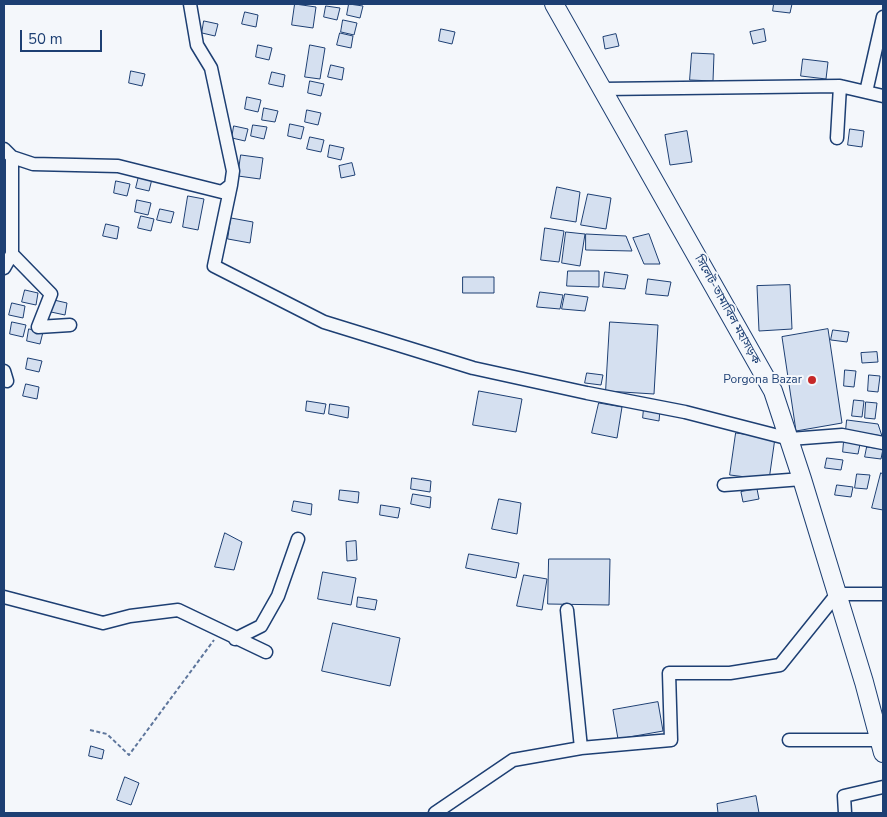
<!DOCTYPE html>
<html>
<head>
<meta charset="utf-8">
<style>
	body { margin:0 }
	#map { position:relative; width:887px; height:817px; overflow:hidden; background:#f4f7fb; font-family:"Nunito Sans",sans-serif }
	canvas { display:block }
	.frame { position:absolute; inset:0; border:5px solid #1d3f73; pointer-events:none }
	.scale { position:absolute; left:20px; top:30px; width:82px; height:22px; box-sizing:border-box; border:2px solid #1d3f73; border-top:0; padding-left:6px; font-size:15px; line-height:18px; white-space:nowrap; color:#1d3f73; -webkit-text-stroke:4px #f4f7fb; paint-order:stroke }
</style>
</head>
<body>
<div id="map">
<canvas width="887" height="817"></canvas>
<div class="frame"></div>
<div class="scale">50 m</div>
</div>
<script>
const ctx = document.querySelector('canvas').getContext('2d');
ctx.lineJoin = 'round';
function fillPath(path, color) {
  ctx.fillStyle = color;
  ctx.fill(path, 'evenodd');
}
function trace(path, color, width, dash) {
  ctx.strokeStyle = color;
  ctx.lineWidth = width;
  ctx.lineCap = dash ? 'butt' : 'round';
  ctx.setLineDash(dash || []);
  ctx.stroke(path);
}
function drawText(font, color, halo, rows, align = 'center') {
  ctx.font = font + ' "Nunito Sans","Noto Sans Bengali",sans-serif';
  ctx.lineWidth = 4;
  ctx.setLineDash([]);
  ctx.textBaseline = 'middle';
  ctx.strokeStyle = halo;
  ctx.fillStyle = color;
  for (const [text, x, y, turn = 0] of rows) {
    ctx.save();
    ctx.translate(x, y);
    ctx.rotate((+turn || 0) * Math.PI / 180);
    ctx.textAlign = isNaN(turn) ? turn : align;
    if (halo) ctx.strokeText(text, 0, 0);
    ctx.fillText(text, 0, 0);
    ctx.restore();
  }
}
const building = new Path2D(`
	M295,4l21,3 -3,21 -21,-3z
	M349,4l14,2 -3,12 -13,-3z
	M774,4h18l-2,9 -17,-2z
	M326,6l14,2 -3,12 -13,-3z
	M245,12l13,3 -2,12 -14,-3z
	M343,20l14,3 -3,12 -13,-3z
	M204,21l14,3 -3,12 -13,-3z
	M441,29l14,3 -3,12 -13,-3z
	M764,29l2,12 -13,3 -3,-12z
	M340,33l13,3 -2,12 -14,-3z
	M616,34l3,12 -14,3 -2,-12z
	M258,45l14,3 -3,12 -13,-3z
	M310,45l15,3 -5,31 -15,-2z
	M692,53l22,1 -1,27 -23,-1z
	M803,59l25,3 -2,17 -25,-3z
	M331,65l13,3 -2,12 -14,-3z
	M131,71l14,3 -3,12 -13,-3z
	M272,72l13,3 -2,12 -14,-3z
	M310,81l14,3 -3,12 -13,-3z
	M247,97l14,3 -3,12 -13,-3z
	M264,108l14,3 -3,11 -13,-2z
	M307,110l14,3 -3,12 -13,-3z
	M290,124l14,3 -3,12 -13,-3z
	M253,125l14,2 -3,12 -13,-3z
	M234,126l14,3 -3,12 -13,-3z
	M850,129l14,2 -2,16 -14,-2z
	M687,131l5,31 -22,3 -5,-30z
	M310,137l14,3 -3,12 -14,-3z
	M330,145l14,3 -3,12 -13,-3z
	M241,155l22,3 -3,21 -22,-3z
	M352,163l3,12 -14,3 -2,-12z
	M139,176l13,3 -3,12 -13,-3z
	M116,181l14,3 -3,12 -13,-3z
	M557,187l23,5 -4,30 -25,-4z
	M588,194l23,4 -5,31 -25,-4z
	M188,196l16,3 -6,31 -15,-3z
	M137,200l14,3 -3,12 -13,-3z
	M160,209l14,3 -3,11 -14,-3z
	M141,216l13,3 -3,12 -13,-3z
	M231,218l22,4 -3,21 -22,-4z
	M106,224l13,3 -2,12 -14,-3z
	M545,228l19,3 -5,31 -18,-2z
	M566,232l19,2 -5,32 -18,-3z
	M586,234l40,2 6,15 -46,-1z
	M649,234l11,30h-16l-11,-26z
	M568,271h31v16l-32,-1z
	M605,272l23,3 -3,14 -22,-2z
	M463,277h31v16h-31z
	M648,279l23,3 -3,14 -22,-2z
	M790,285l2,44 -33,2 -2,-45z
	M25,290l13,3 -2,12 -14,-3z
	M540,292l23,3 -3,14 -23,-2z
	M565,294l23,3 -3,14 -23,-2z
	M54,300l13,3 -2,12 -14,-3z
	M12,303l13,3 -2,12 -14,-3z
	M12,322l14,3 -3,12 -13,-3z
	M610,322l48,3 -4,69 -48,-3z
	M29,329l14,3 -3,12 -13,-3z
	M828,329l14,94 -46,8 -14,-94z
	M833,330l16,2 -2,10 -16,-2z
	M877,352l1,10 -16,1 -1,-10z
	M28,358l14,3 -3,11 -13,-3z
	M845,370l11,1 -2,16 -10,-1z
	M587,373l16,2 -2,10 -16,-2z
	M869,375l11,1 -2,16 -10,-1z
	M26,384l13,3 -2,12 -14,-3z
	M479,391l43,8 -6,33 -43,-7z
	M854,400l10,1 -2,16 -10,-1z
	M307,401l19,3 -2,10 -18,-3z
	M866,402l11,1 -2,16 -10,-1z
	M599,403l23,4 -5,31 -25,-5z
	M330,404l19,3 -1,11 -19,-4z
	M644,408l16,2 -1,11 -16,-3z
	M847,420l31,4 4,12 -36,-6z
	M736,433l39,5 -6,42 -39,-5z
	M844,441l16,3 -2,10 -15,-2z
	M867,447l16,2 -2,10 -16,-2z
	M827,458l16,2 -2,10 -16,-2z
	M881,473l2,1v36l-11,-2z
	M857,474l13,1 -3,14 -12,-1z
	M412,478l19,3 -1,11 -19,-3z
	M837,485l16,2 -2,10 -16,-2z
	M757,489l2,10 -16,3 -2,-10z
	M340,490l19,2 -1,11 -19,-3z
	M413,494l18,3 -1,11 -19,-4z
	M499,499l22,4 -4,31 -25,-5z
	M294,501l18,3 -1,11 -19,-4z
	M381,505l19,3 -2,10 -18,-3z
	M225,533l17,9 -8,28 -19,-3z
	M356,541l1,19 -10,1 -1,-19z
	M469,554l50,9 -3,15 -50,-10z
	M549,559h61l-1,46 -61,-1z
	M323,572l33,6 -5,27 -33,-6z
	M524,575l23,4 -5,31 -25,-4z
	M358,597l19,3 -2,10 -18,-3z
	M333,623l67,15 -10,48 -68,-15z
	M658,702l5,29 -45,8 -5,-29z
	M91,746l13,4 -2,9 -13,-3z
	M125,777l14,6 -8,22 -14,-5z
	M756,796l3,17h-41l-1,-9z`);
const path = new Path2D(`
	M90,730l17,4 22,21 85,-115`);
const minor = new Path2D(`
	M840,86l43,10
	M603,89l237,-3 -3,52
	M866,92l17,-75
	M4,149l8,8 21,7 85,2 104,26 9,-7 2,-14 -22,-103 -14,-23 -7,-41
	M12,157v97
	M231,185l-17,81 110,56 149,46 114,25 98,19 105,27 52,-4 41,8
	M4,268l8,-14 39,40 -13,33 32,-2
	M4,371l3,10
	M724,485l78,-6
	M4,597l99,26 27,-7 48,-6 88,42
	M235,639l26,-13 17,-30 20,-57
	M789,740h91
	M581,748l90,-8 -2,-67h61l50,-8 57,-71h46
	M435,813l78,-53 68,-12 -14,-138
	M845,813l-1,-17 39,-9`);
const highway = new Path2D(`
	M554,4l219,387 29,88 62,203 19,71`);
const markers = [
	[812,380,5,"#c62828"]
];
const streetNames = [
	["সিলেট-তামাবিল মহাসড়ক",727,310,61]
];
const poiNames = [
	["Porgona Bazar",802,380]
];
fillPath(building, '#d5e0f0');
trace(building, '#1d3f73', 1);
trace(minor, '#1d3f73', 15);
trace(highway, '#1d3f73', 20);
trace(path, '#5e769c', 2, [4, 2.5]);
trace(minor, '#f4f7fb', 12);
trace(highway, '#f4f7fb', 18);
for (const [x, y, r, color] of markers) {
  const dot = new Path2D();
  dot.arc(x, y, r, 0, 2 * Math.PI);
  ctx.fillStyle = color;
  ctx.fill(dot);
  trace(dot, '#f4f7fb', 2);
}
drawText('12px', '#1d3f73', '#f4f7fb', streetNames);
drawText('12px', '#1d3f73', '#f4f7fb', poiNames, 'right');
</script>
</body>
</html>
